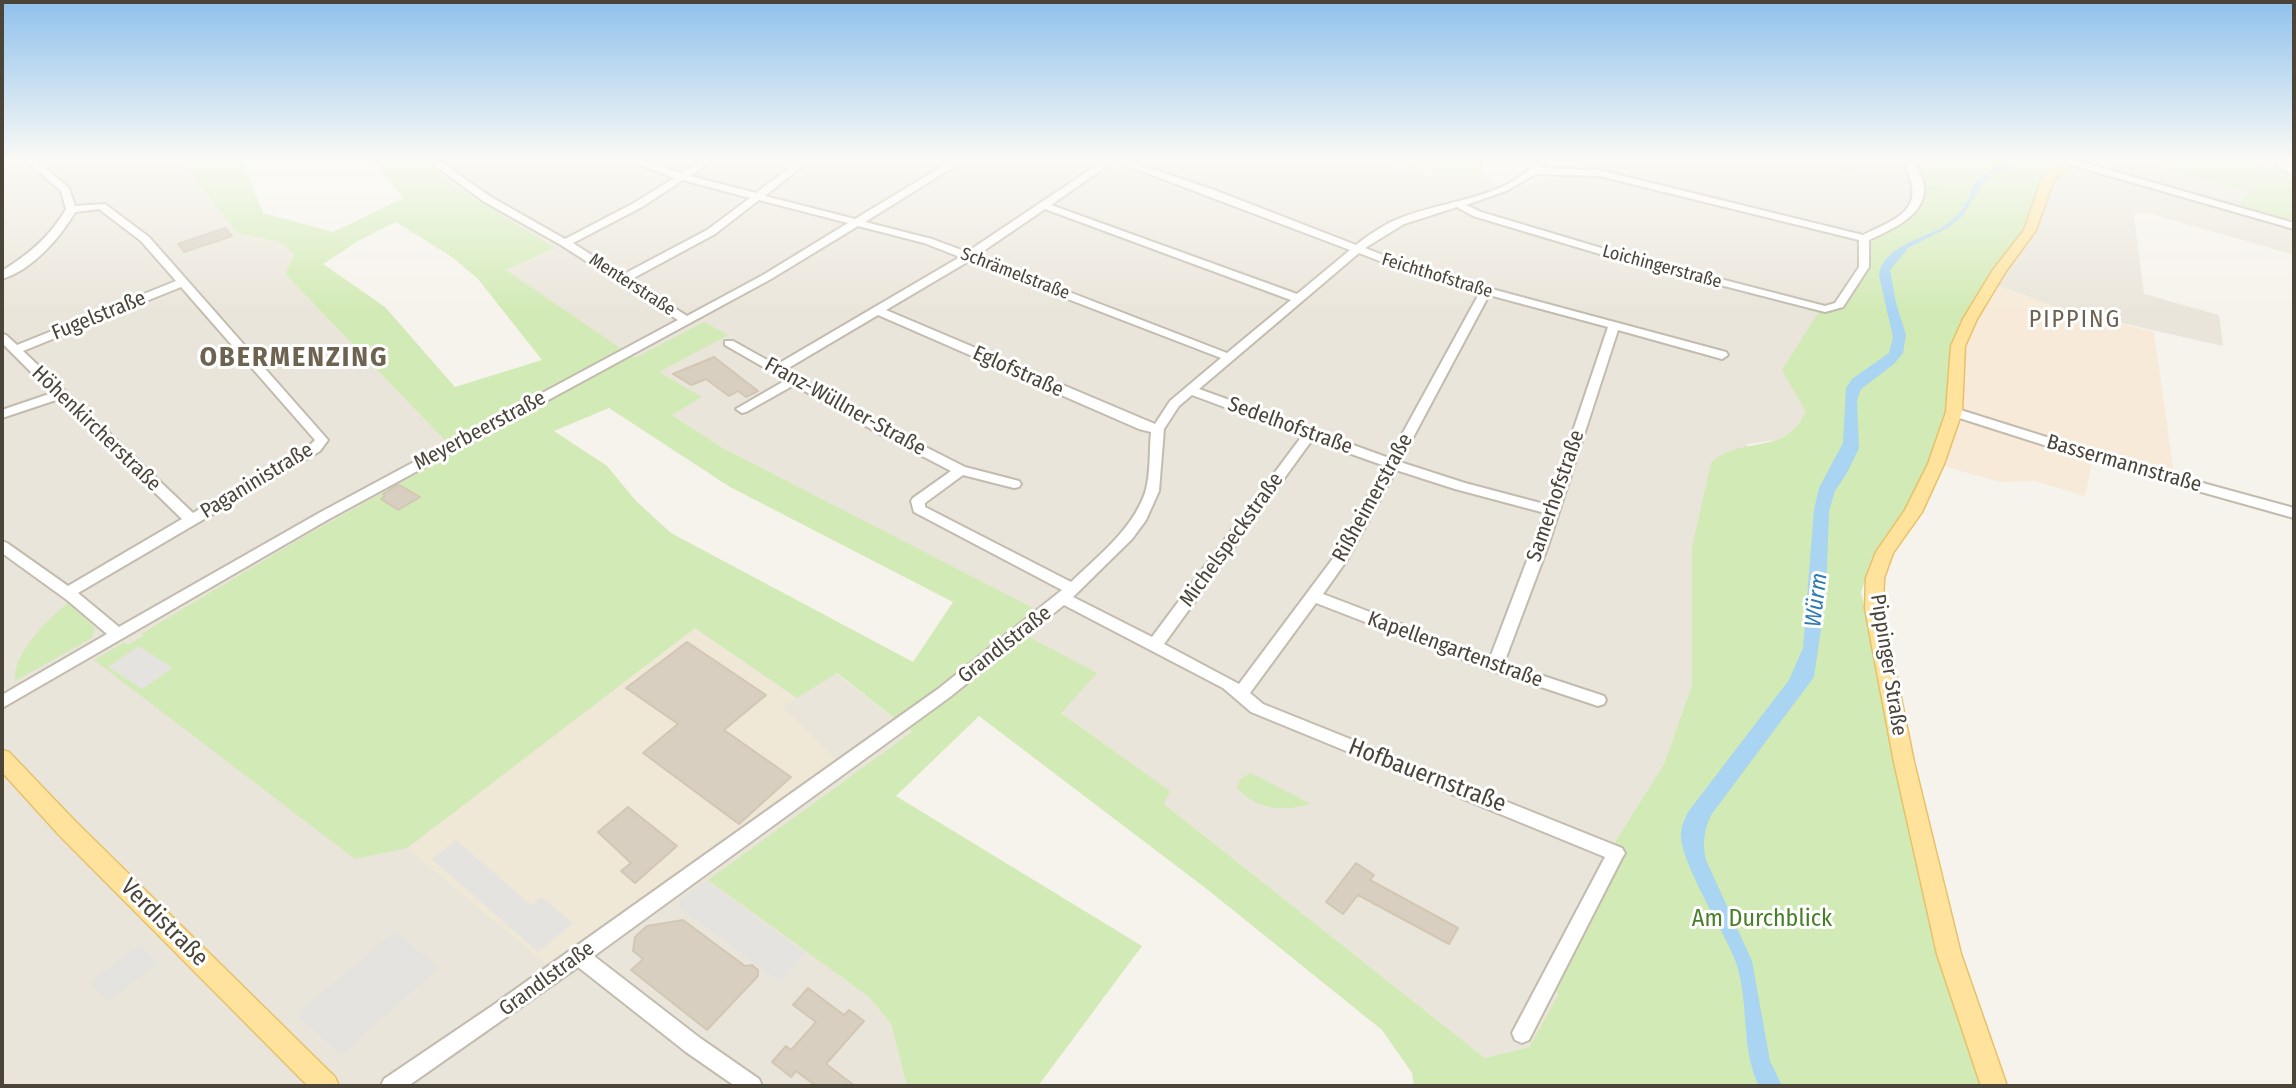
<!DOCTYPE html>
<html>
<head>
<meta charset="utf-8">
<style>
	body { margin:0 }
	#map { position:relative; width:2296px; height:1088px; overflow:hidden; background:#f6f3ec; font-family:"Fira Sans Condensed",sans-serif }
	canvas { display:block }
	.frame { position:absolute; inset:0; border:4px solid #4b4439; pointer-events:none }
</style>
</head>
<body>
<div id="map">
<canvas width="2296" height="1088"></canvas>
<div class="frame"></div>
</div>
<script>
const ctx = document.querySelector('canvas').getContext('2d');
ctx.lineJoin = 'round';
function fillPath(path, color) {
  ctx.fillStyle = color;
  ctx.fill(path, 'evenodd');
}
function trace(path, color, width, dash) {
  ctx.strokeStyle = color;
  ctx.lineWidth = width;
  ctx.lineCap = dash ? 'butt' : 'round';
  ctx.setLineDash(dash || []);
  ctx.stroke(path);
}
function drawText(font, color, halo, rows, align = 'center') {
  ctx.font = font + ' "Fira Sans Condensed",sans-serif';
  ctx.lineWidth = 6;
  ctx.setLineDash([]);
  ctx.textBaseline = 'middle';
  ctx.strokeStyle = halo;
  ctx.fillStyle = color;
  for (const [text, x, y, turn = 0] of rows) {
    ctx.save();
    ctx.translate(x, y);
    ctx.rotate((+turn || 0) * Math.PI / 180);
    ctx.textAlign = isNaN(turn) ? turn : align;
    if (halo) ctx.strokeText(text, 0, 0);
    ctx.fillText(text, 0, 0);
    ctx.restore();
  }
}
const residential = new Path2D(`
	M2,161h179l56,72 43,9 14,12 -9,20 171,178 380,221 77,60 -204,147 160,117 22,27 16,62h-905z
	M427,161h952l37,7 67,5 20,17 53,-14h24l3,-10 29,-5h294l9,20 -1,21 -21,19 -33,16 -3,31 -22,35 -28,109 -14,19 -15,9 -30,4 -56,104v137l-28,79 -54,86 -52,145 -29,52 -44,11 -321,-254 5,-13 -109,-79 -46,-84 22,-18 -313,-162 -52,-34 30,-17 -77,-45 -118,-82 48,-22 -105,-66z
	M2064,161h230v94l-146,-42 -14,1 10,80 75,21 4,31 -159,-36 -79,-29 38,-52 21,-49z`);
const commercial = new Path2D(`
	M1985,281l79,29 90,22 20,142 10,14 -92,-26 -7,34 -50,-15 -35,1 -72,-20 18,-49 4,-66 10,-25z`);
const education = new Path2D(`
	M695,628l102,70 -14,9 55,54 -290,205 -141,-118z`);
const green = new Path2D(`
	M181,161h61l21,52 70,19 71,-34 -31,-37h54l22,21 106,66 -49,22 129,88 69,-36 24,13 -69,37 43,25 -30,18 51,33 314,162 -23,19 83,44 -36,40 109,78 -6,13 321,254 44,-11 29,-52 -8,-34 60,-111 54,-86 28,-79v-137l19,-85c23,-24 61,-12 82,-33 5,-4 9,-12 13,-18l-24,-42 40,-63 13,-4 22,-35 3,-31c18,-9 60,-23 57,-49 -2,-9 -8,-19 -11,-27h158l-20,19 -21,49 -63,93 -10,25 -4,66 -22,60 -8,20 -40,57 -15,42 81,369 41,125h-569l-2,-13 -30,-43 -174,-140 -229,-174 -83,80 246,150 -104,140h-131l-16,-62 -22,-27 -161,-117 204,-148 -75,-59 -40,25 -102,-70 -288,220 -52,11 -261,-199 31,-18 3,3 15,-9 -2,-2 164,-98 151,-84 -171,-178 9,-20 -14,-12 -43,-9zM396,222l56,35 26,22 64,81 -87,27 -70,-80 -62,-43 35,-23zM609,408l121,79 223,115 -40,60 -242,-129 -35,-32 -29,-35 -53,-35z
	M1379,161h148v5l-44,-2v9l-67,-5z
	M2160,161h101l33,19v44l-56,-16 10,-17 -92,-25z
	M68,603l27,25 -3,10 -77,43c-3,-27 33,-62 53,-78z
	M1251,773l60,31c-28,8 -54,6 -74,-16l4,-10z`);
const parking = new Path2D(`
	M139,646l34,22 -31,21 -34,-22z
	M456,840l75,65 11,-8 31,26 -35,29 -106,-93z
	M706,881l99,72 -26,28 -99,-73v-8z
	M395,931l43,37 -97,87 -44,-41z
	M140,945l17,19 -49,37 -18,-19z`);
const water = new Path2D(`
	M1798,161l135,26 32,18 6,-9 -1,-4c8,-17 32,-31 51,-31l-35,18 -23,36 -14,12 -41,21 -18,22 6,33 10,32 -3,18 -9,11 -33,25 -4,11 2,48 -11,23 -13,20 -6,20 -3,84 -12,82 -103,138c-7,16 -9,28 -5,45l46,101 18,100 12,25h-23c-20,-40 -8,-90 -26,-131 -12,-28 -50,-90 -52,-117 -1,-10 3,-17 7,-26l101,-132 14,-32 11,-138 5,-22 24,-45 3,-55 6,-9 37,-26 4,-16 -14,-61c2,-29 45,-37 65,-50 8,-5 15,-12 21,-19l-13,-10 -20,-9z`);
const building = new Path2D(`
	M225,228l7,8 -48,16 -6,-8z
	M714,357l44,34 -12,6 -8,-6 -9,5 -23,-17 -15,6 -18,-11z
	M397,485l4,1 19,11 -22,13 -17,-11 4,-3 -2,-2z
	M687,642l79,53 -42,35 67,47 -52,47 -96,-71 35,-29 -52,-36z
	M628,807l49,39 -42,37 -14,-12 10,-8 -33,-31z
	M1356,863l18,12 -4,5 88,48 -9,16 -91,-49 -15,19 -17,-12z
	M683,920l62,46 7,-1 6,5v6l-51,54 -76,-60 12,-11 -10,-8 2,-14 12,-11z
	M808,988l36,27 5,-5 15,11 -38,43 29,22h-39l-20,-15 -5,6 -19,-15 14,-16 5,4 25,-28 -23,-17z`);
const minor = new Path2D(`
	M26,161h11l32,27 6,18 30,-2 44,33 179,203 -8,11 -242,142 41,34 200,-114 359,-193 -117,-75 -78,-44 -54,-40h11l51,36 74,42 69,-36 40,-25 -45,-17h15l37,12 19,-12h12l-22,15 66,17 42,-32h11l-44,35 90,23 96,-58h12l-98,61 67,17 35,13 136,-91h11l-63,44 246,89 53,-44 -235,-89h14l88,30 139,54c14,-11 30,-22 47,-28 43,-17 102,-18 134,-56h10l-6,7 58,2 264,65c40,-19 64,-27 40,-74h10c4,8 10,17 11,26 2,29 -34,43 -55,53v27l-26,40 -18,5 -225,-58 -127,-38 -16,-9 -53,17 -39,24 56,22 305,82 2,3 -6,4 -104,-29 -70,216 -44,117 100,33 2,4 -2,4 -6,2 -114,-38 -168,-65 -66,90 13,11 359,144 3,5 -3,5 -93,182 -7,3 -7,-3 -3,-7 93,-176 -354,-145 -28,-24 -159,-83 -114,92 -356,259 106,82 59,41 3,7h-27l-49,-34 -108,-85 -170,119h-27l3,-7 108,-73 446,-317 124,-99 -148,-78 -3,-11 2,-3 38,-27 -73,-38 -84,-48 -48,27 -4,1 -6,-4 50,-29 -61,-35v-4h8l43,24 184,-108 -36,-14 -66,-17 -87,53 -442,240 -327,189v-13l105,-61 -40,-34 -65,-47v-12l5,2 61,43 114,-67 -123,-120 -57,19v-8l50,-17 -50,-50v-9l4,1 11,10 159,-64 -35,-40 -42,-32 -24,3c-15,26 -43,58 -73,67v-8c26,-16 49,-35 64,-62l-5,-18zM1536,174l63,2 260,64v27l-24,36 -10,3 -217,-56 -127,-38 -15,-7 40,-14zM683,180l67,18 -43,32 -85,45 -49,-32 69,-36zM759,200l89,23 -85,52 -76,41 -57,-36 85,-46zM1045,209l246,91 -64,53 -251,-97zM1359,253l54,21 67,18 -91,166 -190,-69zM969,261l252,97 -51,43 -15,23 -269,-114zM181,287l134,153 -5,5 -117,68 -170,-162zM1489,295l119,32 -60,178 -83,-22 -65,-21zM878,315l261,114 12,3c-2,19 0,42 -6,61 -13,37 -46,62 -74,89l-146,-75v-4l38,-28 51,13 5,-1 2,-3 -2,-3 -54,-14 -79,-40 -101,-57zM1192,395l110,41 -150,201 -79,-40 59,-58 14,-19 13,-29 5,-62 15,-23zM1312,440l73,26 -51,91 -95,127 -75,-40zM1396,470l59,19 90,24 -55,145 -167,-64 24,-34z
	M2067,161h11l216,62v6l-226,-65z
	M2268,161h12l14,8v7z
	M1954,408l172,54 168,46v10l-178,-50 -166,-53 -2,-3z`);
const major = new Path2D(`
	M2063,161h16l-14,8 -12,13 -17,48 -30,41 -29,48 -12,27 -3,66 -18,52 -22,48 -29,41 -9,25 -1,31 31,153 47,192 46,132h-26l-44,-132 -43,-192 -29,-153 1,-31 10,-26 29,-42 23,-46 18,-52 5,-66 12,-27 30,-49 31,-40 17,-49 16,-18z
	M2,750l7,2 66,69 260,256 4,9h-31l-249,-251 -57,-63z`);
const farStreetnames = [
	["Loichingerstraße",1662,267,15],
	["Schrämelstraße",1015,274,21],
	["Feichthofstraße",1437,276,17],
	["Menterstraße",632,285,33]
];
const streetNames = [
	["Fugelstraße",99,316,-22],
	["Eglofstraße",1018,372,24],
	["Franz-Wüllner-Straße",845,407,29],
	["Sedelhofstraße",1290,426,20],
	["Höhenkircherstraße",96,429,44],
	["Meyerbeerstraße",480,431,-28],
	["Bassermannstraße",2124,464,16],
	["Paganinistraße",257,481,-31],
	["Samerhofstraße",1556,496,-71],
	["Rißheimerstraße",1373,498,-61],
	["Michelspeckstraße",1232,540,-54],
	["Grandlstraße",1005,645,-38],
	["Kapellengartenstraße",1455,650,20],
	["Pippinger Straße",1888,665,81],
	["Grandlstraße",547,979,-36]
];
const waterNames = [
	["Würm",1817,600,-83]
];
const quarterNames = [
	["PIPPING",2075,320]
];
const nearStreetnames = [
	["Hofbauernstraße",1427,776,21],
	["Verdistraße",164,923,45]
];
const nearParknames = [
	["Am Durchblick",1762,919]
];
const districtNames = [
	["OBERMENZING",294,358]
];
fillPath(residential, '#eae5da');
fillPath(commercial, '#f7ead8');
fillPath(education, '#efe8d6');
fillPath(green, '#d2eab5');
fillPath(parking, '#e5e3e0');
fillPath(water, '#a9d4f2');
fillPath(building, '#d8cfc1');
trace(building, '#d3c7b4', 2);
trace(minor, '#c2bbae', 4);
trace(major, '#e6c16a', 3);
fillPath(minor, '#fff');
fillPath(major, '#ffe39c');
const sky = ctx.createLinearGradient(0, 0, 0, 313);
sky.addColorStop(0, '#8fc1ec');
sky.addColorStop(0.51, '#fbfaf6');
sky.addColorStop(1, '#fbfaf600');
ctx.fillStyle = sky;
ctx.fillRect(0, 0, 2296, 313);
drawText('18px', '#4b4439', '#fff', farStreetnames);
drawText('21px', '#4b4439', '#fff', streetNames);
drawText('italic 23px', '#2e7ab2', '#fff', waterNames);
ctx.letterSpacing = '2px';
drawText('24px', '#6e6250', '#fff', quarterNames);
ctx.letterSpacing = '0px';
drawText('24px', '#4b4439', '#fff', nearStreetnames);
drawText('24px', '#4a7f2a', '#fff', nearParknames);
ctx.letterSpacing = '2px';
drawText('bold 28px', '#6e6250', '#fff', districtNames);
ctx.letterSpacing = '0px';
</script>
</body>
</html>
